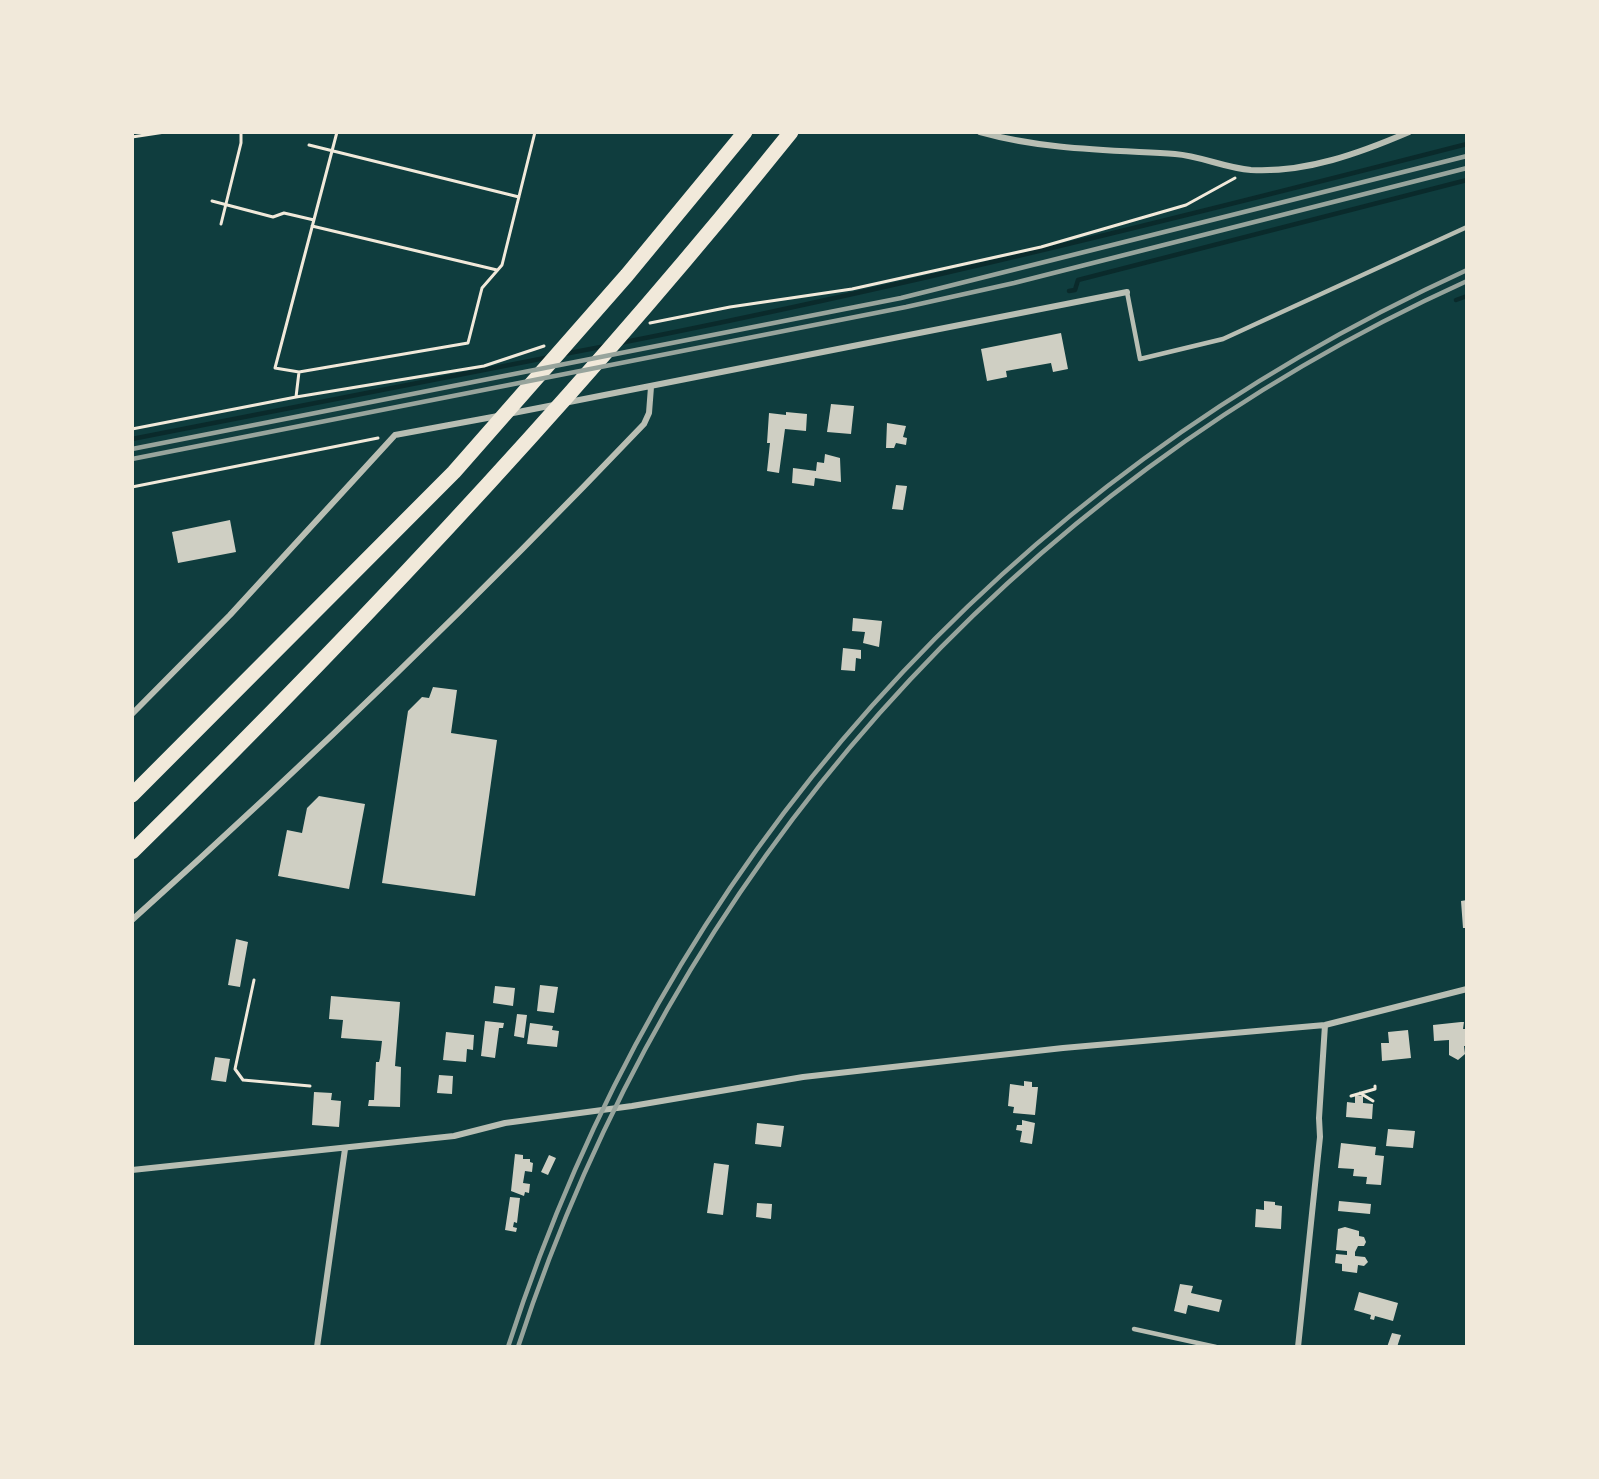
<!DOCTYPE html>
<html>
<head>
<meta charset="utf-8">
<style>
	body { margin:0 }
	#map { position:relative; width:1599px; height:1479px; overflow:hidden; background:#0f3d3e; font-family:"Varela Round",sans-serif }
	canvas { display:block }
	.frame { position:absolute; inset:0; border:134px solid #f1e9da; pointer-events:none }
</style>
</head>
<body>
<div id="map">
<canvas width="1599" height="1479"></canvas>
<div class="frame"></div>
</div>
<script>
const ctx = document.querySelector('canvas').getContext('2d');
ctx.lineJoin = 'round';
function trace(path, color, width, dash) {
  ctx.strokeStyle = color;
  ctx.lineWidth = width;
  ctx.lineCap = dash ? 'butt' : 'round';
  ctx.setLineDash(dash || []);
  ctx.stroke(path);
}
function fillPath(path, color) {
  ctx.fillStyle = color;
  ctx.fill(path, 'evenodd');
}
const stream = new Path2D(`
	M1069,291l6,-1 3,-10 389,-100
	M1456,300l11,-4
	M620,343c285,-56 566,-127 847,-199
	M564,354l42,-8
	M132,439l418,-82`);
const building = new Path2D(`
	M1061,333l7,36 -15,3 -2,-9 -45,8 1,6 -20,4 -6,-32z
	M831,404l23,2 -3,28 -24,-2z
	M786,412l21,2 -1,17 -21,-2 -6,44 -12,-2 3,-28h-3l2,-30 17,2z
	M887,423l19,3 -3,11 4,1 -1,7 -10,-2 -2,5h-8z
	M825,454l15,4 1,24 -26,-4 -1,8 -22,-3 1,-15 23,3 1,-9 7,1z
	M896,485l11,1 -4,24 -11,-1z
	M230,520l6,32 -58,11 -6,-31z
	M853,618l29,3 -3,26 -16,-4 2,-11 -13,-1z
	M843,648l18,2v9l-5,-1 -1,13 -14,-1z
	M433,687l24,3 -6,43 46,7 -22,156 -93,-13 26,-172 14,-14 7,1z
	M319,796l46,8 -16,85 -71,-13 9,-46 15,3 5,-25z
	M1467,900v28h-4l-2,-27z
	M236,939l12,3 -8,45 -12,-2z
	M540,985l18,2 -4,26 -17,-2z
	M495,986l20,2 -2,18 -20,-3z
	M331,996l69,6 -5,64 6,1 -1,40 -32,-1 1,-6h5l2,-38h3l1,-4 2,-17 -41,-3 2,-18 -14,-1z
	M517,1014l10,1 -3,23 -10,-2z
	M485,1021l19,2 -1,5h-4l-4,30 -14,-2z
	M1461,1022h3l-1,7h4v17h-3l1,8 -7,6 -9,-5v-15l-15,1 -1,-16z
	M530,1023l23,3 -1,4 7,1 -2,16 -30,-3z
	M1408,1030l3,28 -29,3 -1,-18h8l-1,-11z
	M446,1032l28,3 -1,15 -6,-1 -1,13 -23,-2z
	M215,1057l15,2 -4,23 -15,-2z
	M439,1075l14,1 -1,18 -15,-1z
	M1024,1081l8,1v5h6l-3,28 -22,-2 1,-6 -6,-1 2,-22 14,2z
	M314,1092l18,1 -1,7 10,1 -2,26 -27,-2z
	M1355,1095l8,1v7l10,1 -1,15 -26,-2 1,-15 8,1z
	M1022,1120l13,3 -3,21 -12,-2 2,-11 -6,-1 1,-5h5z
	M757,1123l27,3 -3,21 -26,-3z
	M1388,1129l27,2 -2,17 -27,-2z
	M1341,1143l35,4 -1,8 9,1 -3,29 -15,-1 1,-7 -14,-1 1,-7 -16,-1z
	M515,1154l8,1v4h7v3l3,1 -1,9 -7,-1 -2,12 7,1 -1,9 -4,-1 -1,4 -13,-5z
	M549,1155l7,3 -8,17 -7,-3z
	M714,1163l15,2 -6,50 -16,-2z
	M510,1197l10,1 -3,25 -3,-1 -1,5 4,1 -1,4 -11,-2z
	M1264,1201l11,1v3l7,1 -1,23 -26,-2 1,-18 8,1z
	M1339,1201l32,3 -1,10 -32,-3z
	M757,1203l15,1 -1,15 -15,-2z
	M1345,1227l14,4v5l5,1 2,5 -2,4h-6l-3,6v4l10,1 3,5 -4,4 -6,-1 -1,8 -15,-2v-7l-7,-1 1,-9 11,1v-4l-11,-1 2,-21z
	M1180,1284l13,2 -2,7 31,7 -3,12 -31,-7 -2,9 -12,-3z
	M1359,1292l39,11 -5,18 -18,-5 -1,4 -4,-1 1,-4 -17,-5z
	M1392,1333l9,2 -4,12h-10z`);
const path = new Path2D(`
	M337,132l-62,236 24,4 169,-29 14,-55 20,-23 33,-133
	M132,137l33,-5
	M309,145l210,52
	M212,201l61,16 11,-4 30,7
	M221,224l20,-81v-11
	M312,226l185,44
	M650,323l80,-16 122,-18 189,-42 145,-42 49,-27
	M296,397l3,-25
	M132,429l164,-32 188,-31 60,-20
	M132,487l246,-49
	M254,980l-19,89 8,11 67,6
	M1360,1093l13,8
	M1351,1096l24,-7v-3`);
const service = new Path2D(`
	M1127,292l13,67 83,-20 244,-112
	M1134,1329l82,18`);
const minor = new Path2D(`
	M980,132c64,18 130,18 195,22 26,2 50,14 76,16 55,3 109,-17 158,-38
	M564,403l563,-111
	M508,414l46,-9
	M132,714l98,-99 165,-180 103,-19
	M132,920c177,-159 348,-324 512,-496l5,-11 2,-26
	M132,1170l322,-34 51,-13 127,-17 171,-29 260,-29 262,-23 142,-36
	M317,1347l28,-198
	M1298,1347l22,-210 -1,-19 6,-93`);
const motorway = new Path2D(`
	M132,795l322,-323 173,-197 118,-143
	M132,852c233,-229 455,-466 659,-720`);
const rail = new Path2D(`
	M132,449l769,-151 566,-142
	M132,459l774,-152 108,-24 453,-115
	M508,1347c157,-487 494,-864 959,-1077
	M518,1347c155,-475 492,-859 949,-1066`);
trace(stream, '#0a2a2b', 4.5);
fillPath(building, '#cfcfc3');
trace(path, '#f1e9da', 3);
trace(service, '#b8beb3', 4.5);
trace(minor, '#b8beb3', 6);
trace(motorway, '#f1e9da', 15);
trace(rail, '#97a49c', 4.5);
</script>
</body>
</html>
